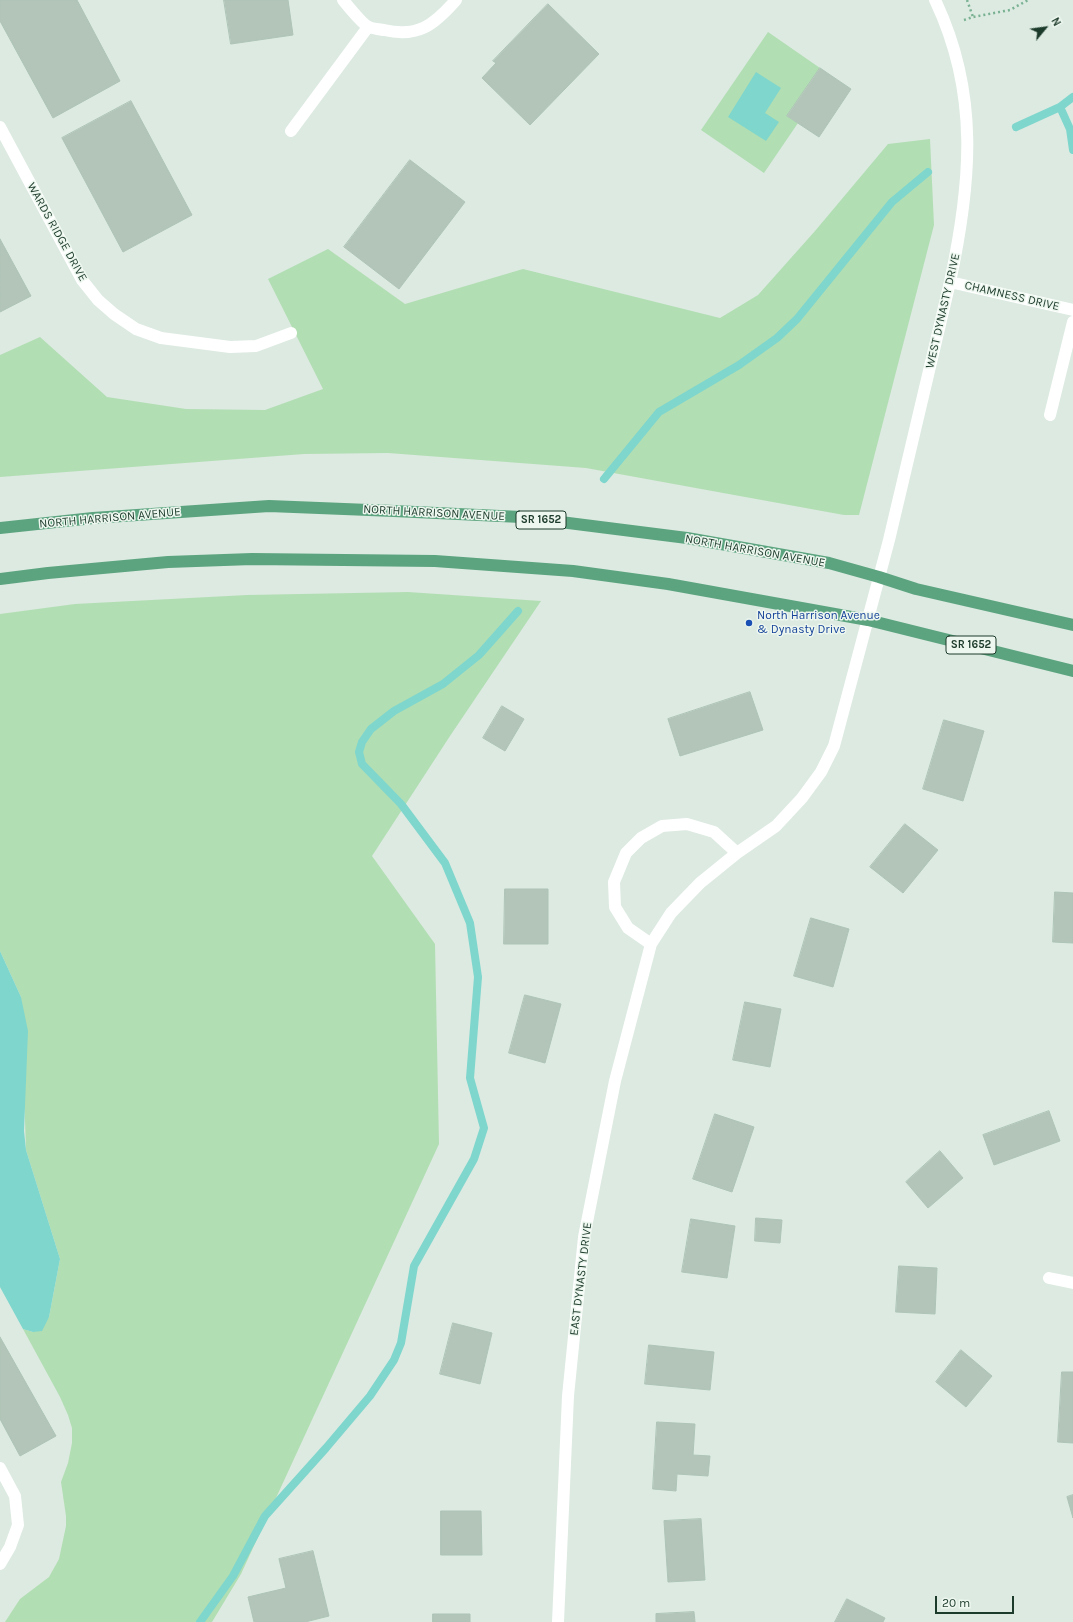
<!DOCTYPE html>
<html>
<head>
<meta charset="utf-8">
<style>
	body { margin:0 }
	#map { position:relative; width:1073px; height:1622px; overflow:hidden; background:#dceae1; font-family:Karla,sans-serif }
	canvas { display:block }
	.north { position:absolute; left:1025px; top:8px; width:40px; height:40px; -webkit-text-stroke:3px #edf7ef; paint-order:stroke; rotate:61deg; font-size:11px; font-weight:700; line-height:16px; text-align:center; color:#1d3b2b }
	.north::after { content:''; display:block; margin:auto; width:14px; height:18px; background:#1d3b2b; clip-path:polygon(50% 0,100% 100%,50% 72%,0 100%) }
	.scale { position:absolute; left:935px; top:1596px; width:79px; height:18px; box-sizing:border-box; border:2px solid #1d3b2b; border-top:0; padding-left:5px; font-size:12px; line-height:14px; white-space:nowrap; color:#1d3b2b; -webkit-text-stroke:3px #edf7ef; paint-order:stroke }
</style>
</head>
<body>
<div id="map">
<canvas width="1073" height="1622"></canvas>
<div class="north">N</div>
<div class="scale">20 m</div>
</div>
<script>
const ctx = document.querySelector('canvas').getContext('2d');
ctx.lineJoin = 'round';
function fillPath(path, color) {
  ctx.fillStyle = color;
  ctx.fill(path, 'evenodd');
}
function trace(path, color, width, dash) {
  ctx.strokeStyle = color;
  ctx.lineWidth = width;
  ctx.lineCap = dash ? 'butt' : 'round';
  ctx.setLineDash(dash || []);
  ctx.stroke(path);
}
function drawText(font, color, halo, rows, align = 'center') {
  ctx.font = font + ' Karla,sans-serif';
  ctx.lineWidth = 3;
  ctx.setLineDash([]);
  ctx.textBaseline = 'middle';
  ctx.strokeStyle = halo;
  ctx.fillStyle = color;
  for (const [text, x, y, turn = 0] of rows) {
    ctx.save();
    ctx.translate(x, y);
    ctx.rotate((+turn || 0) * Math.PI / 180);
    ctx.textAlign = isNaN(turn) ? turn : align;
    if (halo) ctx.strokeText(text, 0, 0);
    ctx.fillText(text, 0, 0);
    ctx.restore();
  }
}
const green = new Path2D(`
	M768,32l52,36 -33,48 11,7 -34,50 -63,-43z
	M930,139l4,86 -75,290h-15l-258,-47 -198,-15 -84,1 -304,23v-122l40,-18 67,60 79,12 79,1 58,-21 -55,-110 60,-30 77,55 118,-35 197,49 38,-23 57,-64 73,-87z
	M408,592l133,9 -91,135 -78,120 63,88 4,200 -198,430 -29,48h-207l15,-23 29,-22 10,-18 7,-33v-10l-5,-34 7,-19 4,-20v-15l-4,-13 -8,-18 -37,-68 10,3 16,-15 11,-58 -34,-109 -5,-153 -21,-46v-337l75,-10 172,-9z`);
const water = new Path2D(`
	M756,72l25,16 -16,25 14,9 -13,19 -38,-24z
	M0,951l21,46 7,34 -4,100 2,19 34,109 -11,58 -7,14 -9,1 -10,-3 -23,-42z`);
const stream = new Path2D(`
	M1060,107l10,22 3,21
	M1016,127l44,-20 13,-10
	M604,479l55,-67 80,-47 38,-27 20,-19 95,-117 36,-30
	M200,1622l33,-46 32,-60 61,-68 44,-52 24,-36 7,-17 13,-77 60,-107 10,-31 -14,-50 8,-101 -8,-54 -25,-60 -44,-59 -39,-40 -3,-12 3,-10 9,-13 23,-18 49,-27 36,-29 39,-44`);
const building = new Path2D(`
	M0,0h77l43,81 -67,37 -53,-97z
	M224,0h64l5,35 -62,9z
	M548,4l51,50 -69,71 -48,-47 14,-15 -3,-2z
	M820,68l31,21 -32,48 -32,-21z
	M131,101l61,114 -69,37 -61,-114z
	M410,160l55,42 -66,87 -55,-42z
	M0,239l31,57 -31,16z
	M750,692l13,38 -83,26 -12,-37z
	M502,706l22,13 -19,32 -22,-13z
	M944,720l40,11 -21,70 -40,-12z
	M905,824l33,26 -35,43 -33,-26z
	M505,889h43v55h-44z
	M1055,892l18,1v50l-20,-1z
	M811,918l38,11 -16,58 -39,-11z
	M525,995l36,9 -16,59 -36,-10z
	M745,1002l36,7 -11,58 -37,-7z
	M1049,1111l11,30 -66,24 -11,-30z
	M715,1114l39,13 -22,65 -39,-13z
	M940,1151l23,27 -35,30 -22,-26z
	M756,1218l26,2 -2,23 -25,-2z
	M691,1219l44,7 -8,52 -45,-6z
	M899,1266l38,2 -2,46 -39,-2z
	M453,1323l39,10 -12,51 -40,-10z
	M0,1337l56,99 -36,20 -20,-37z
	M649,1345l65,7 -4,38 -65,-6z
	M961,1350l31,26 -26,31 -30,-25z
	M1062,1372h11v71l-15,-1z
	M657,1422l38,2 -2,31 17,1 -2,20 -31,-2 -1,17 -23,-2z
	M1073,1495v23l-6,-21z
	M441,1511h40l1,44h-41z
	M701,1519l4,61 -37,2 -4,-61z
	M313,1551l16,65 -24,6h-51l-6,-25 38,-9 -7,-29z
	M847,1599l38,19 -2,4h-48z
	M694,1612l1,10h-39v-8z
	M433,1614h37v8h-37z`);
const path = new Path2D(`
	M967,0l6,17
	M964,20l9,-3 37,-7 18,-10`);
const minor = new Path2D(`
	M343,0c5,6 20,25 26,27 4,2 10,2 15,3 34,8 50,-5 72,-30
	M0,127l82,153 16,20 16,14 22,15 25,9 69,9 26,-1 35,-13
	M291,131l77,-104
	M950,282l123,28
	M1050,415l23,-93
	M651,944l-23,-16 -13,-21 -1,-25 12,-29 15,-15 21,-12 25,-2 27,8 23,21
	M1049,1278l24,5
	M0,1468l15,28 3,29 -8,22 -10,17
	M558,1622l10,-226 16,-159 31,-156 36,-137 20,-31 29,-30 37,-30 39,-27 26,-28 19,-26 13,-26 55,-206 61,-258c21,-98 30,-188 -15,-282`);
const major = new Path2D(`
	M0,528l93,-10 176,-12 125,5 127,6 166,21 142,25 50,14 37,12 157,36
	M0,579l48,-6 120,-11 84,-3 183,2 138,10 95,13 200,36 205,51`);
const markers = [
	[749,623,4,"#1a4fb4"]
];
const shields = [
	[541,520,50],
	[971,645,50]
];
const shieldNames = [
	["SR 1652",541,520],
	["SR 1652",971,645]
];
const streetNames = [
	["WARDS RIDGE DRIVE",57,232,61],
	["CHAMNESS DRIVE",1012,296,13],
	["WEST DYNASTY DRIVE",943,311,-77],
	["NORTH HARRISON AVENUE",434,513,3],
	["NORTH HARRISON AVENUE",110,518,-5],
	["NORTH HARRISON AVENUE",755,551,10],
	["EAST DYNASTY DRIVE",581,1279,-83]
];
const transitNames = [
	["North Harrison Avenue",757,616],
	["& Dynasty Drive",757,630]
];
fillPath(green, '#b2deb3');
fillPath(water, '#7ed6cd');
trace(stream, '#7ed6cd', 8);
fillPath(building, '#b2c5b8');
trace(building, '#aec4b6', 1);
trace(path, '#79b192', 2.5, [2, 3]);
trace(minor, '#fff', 12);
trace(major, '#5ca47f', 12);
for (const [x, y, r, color] of markers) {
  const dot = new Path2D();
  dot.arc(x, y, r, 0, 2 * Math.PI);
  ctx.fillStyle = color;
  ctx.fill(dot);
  trace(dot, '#edf7ef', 1.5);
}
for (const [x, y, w] of shields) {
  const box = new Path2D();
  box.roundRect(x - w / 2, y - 9, w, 18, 3);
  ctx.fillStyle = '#edf7ef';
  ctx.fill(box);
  trace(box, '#1d3b2b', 1);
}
drawText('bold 11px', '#1d3b2b', null, shieldNames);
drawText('12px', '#1d3b2b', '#edf7ef', streetNames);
drawText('12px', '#164399', '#edf7ef', transitNames, 'left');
</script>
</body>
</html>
